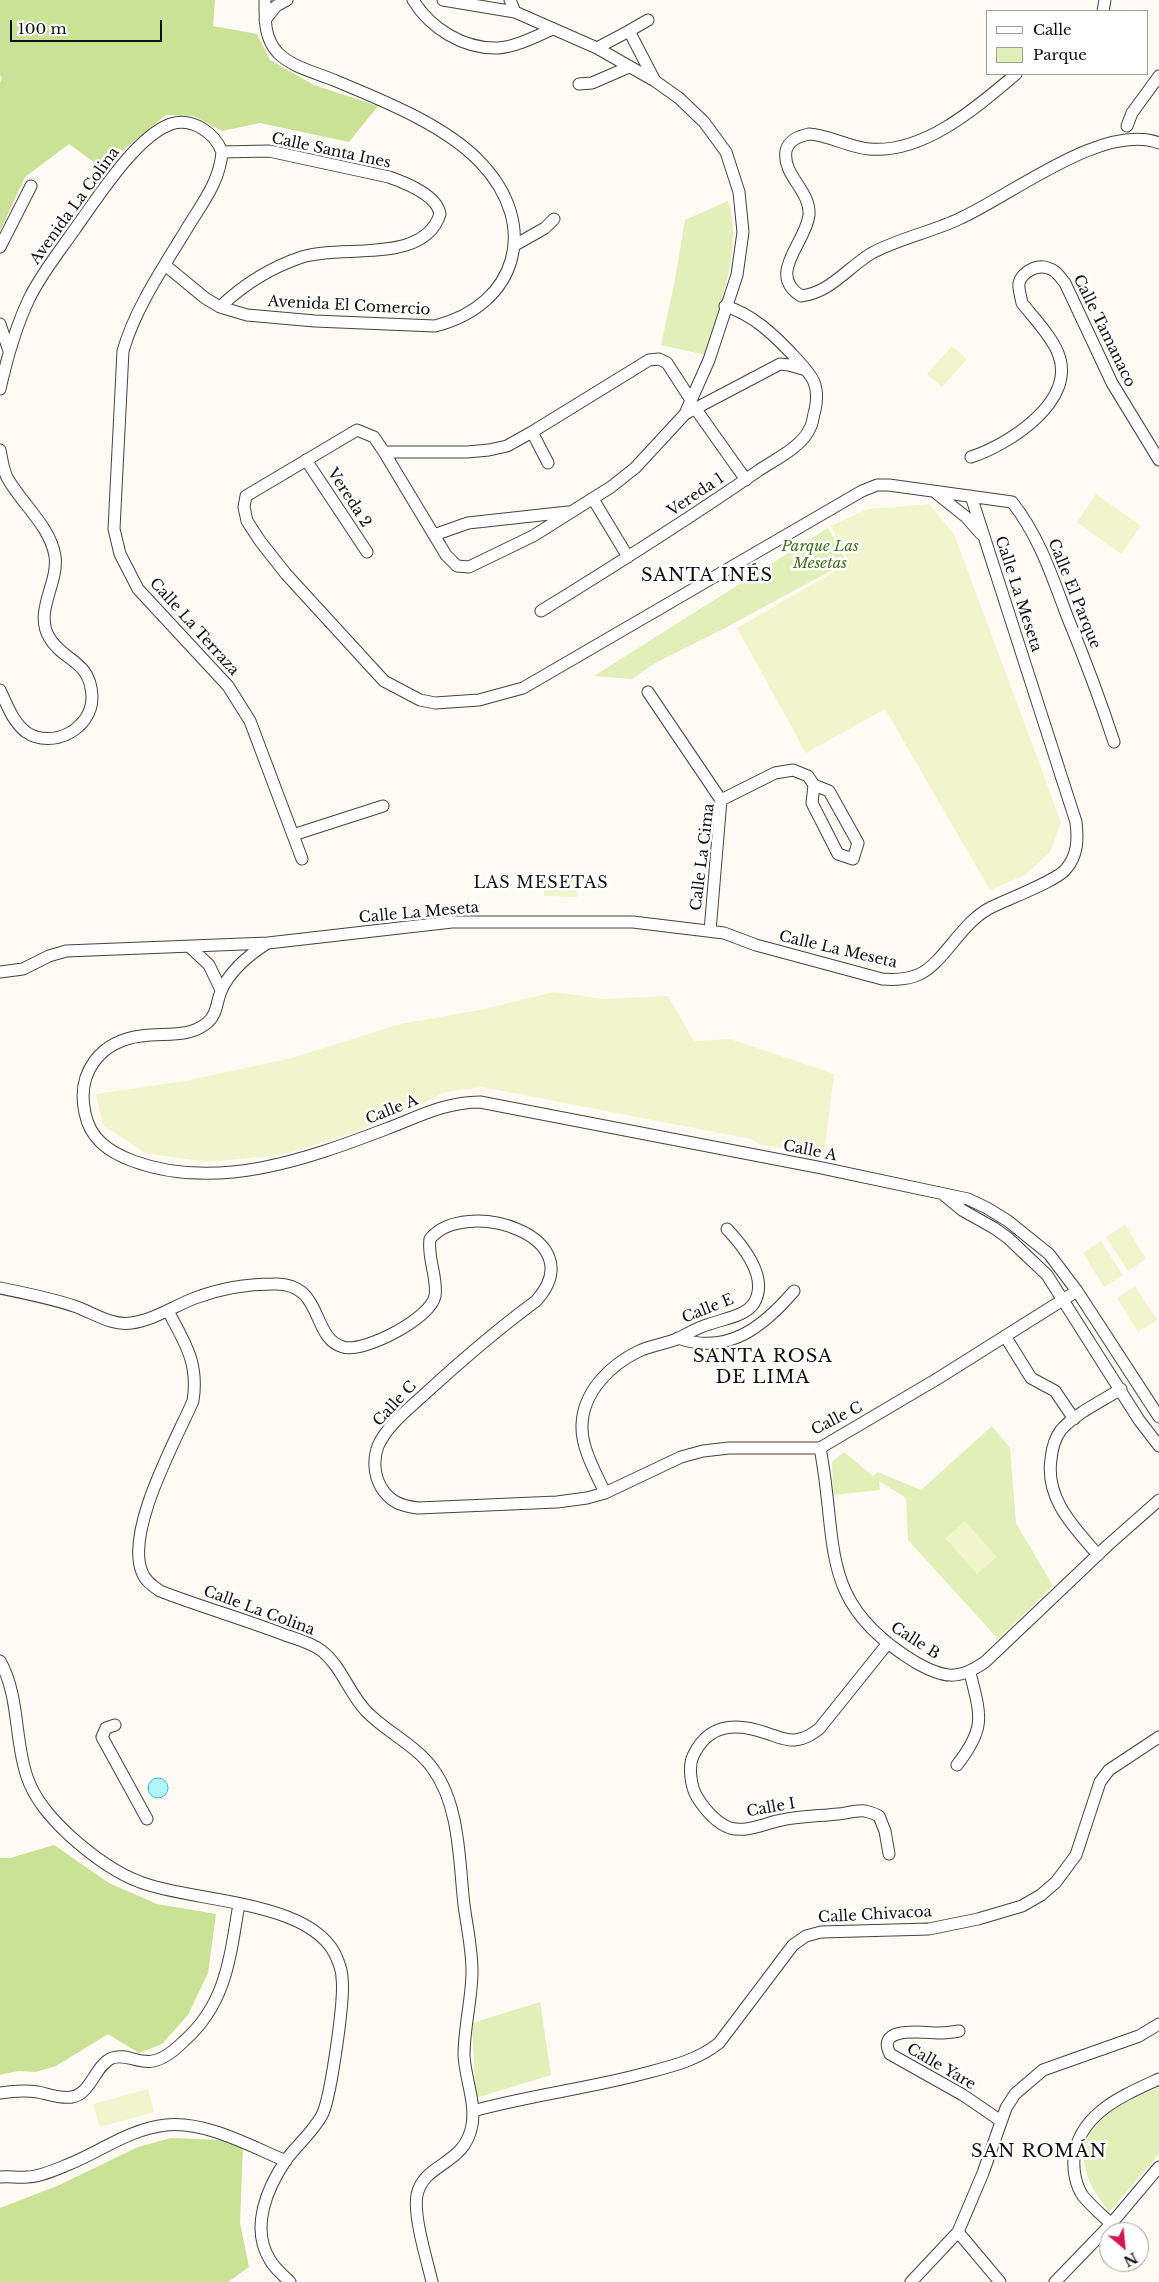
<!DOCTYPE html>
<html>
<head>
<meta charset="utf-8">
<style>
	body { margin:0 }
	#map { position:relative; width:1159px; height:2282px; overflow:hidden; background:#fffaf4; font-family:"Libre Baskerville",serif }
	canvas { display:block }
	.legend { position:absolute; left:986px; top:10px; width:162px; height:65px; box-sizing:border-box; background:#fff; border:1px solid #9f9f9f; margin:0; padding:6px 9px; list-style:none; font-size:15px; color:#101010 }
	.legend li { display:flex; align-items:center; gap:10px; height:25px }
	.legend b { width:25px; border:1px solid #9f9f9f }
	.north { position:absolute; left:1099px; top:2222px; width:50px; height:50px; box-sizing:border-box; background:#fff; border:1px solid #9f9f9f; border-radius:50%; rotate:152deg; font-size:14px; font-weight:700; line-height:20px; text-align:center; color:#101010 }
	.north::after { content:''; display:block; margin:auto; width:18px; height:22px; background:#d2174d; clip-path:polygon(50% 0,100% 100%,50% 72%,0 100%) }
	.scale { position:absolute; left:10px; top:20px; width:152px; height:22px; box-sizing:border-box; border:2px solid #101010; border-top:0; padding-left:6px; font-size:15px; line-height:18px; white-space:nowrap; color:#101010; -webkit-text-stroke:4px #fff; paint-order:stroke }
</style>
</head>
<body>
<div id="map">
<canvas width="1159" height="2282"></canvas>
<ul class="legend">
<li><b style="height:6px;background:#fff"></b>Calle</li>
<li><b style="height:14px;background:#e2efb8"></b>Parque</li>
</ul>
<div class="north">N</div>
<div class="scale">100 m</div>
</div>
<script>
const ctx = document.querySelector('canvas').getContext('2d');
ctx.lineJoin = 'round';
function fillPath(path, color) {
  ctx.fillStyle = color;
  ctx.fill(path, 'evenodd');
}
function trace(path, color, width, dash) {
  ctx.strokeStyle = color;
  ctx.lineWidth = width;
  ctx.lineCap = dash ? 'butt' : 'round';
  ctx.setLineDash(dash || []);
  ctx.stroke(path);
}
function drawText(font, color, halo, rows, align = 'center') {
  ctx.font = font + ' "Libre Baskerville",serif';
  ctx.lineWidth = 5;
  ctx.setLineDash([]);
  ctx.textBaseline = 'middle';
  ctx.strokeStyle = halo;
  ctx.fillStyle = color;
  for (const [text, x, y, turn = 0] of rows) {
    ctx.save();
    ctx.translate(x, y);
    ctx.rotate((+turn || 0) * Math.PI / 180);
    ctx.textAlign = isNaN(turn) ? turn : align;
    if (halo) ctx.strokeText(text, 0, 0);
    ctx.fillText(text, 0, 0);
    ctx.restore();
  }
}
const green = new Path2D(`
	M728,201c16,44 -10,110 -22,154l-45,-10 14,-65 10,-60z
	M828,528l19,34 -120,65 -72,36 -23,16 -38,-3z
	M992,1426l18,22 6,75 37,63 -55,53 -90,-99 -2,-42 -27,-17 1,9 -47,5 -1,-33 12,-10 29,24 5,-4 43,18z
	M540,2002l11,73 -75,23 -4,-75z
	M1159,2087v67l-50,58c-19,-26 -24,-34 -27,-67l16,-22 20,-17z`);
const forest = new Path2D(`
	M0,0h215l-2,26 44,8 13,26 44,25 64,21 -29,36 -89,-19 -38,8 -28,-15 -28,-1 -48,39 -20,11 -29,-21 -44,33 -25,54v-148l2,-6 -2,-1z
	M54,1845l55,38 48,21 59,10 -8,59 -20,42 -26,29 -23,9 -31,-19 -52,32 -21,6 -17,-1 -18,4v-217h10z
	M171,2138l49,2 23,6 -3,77 9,44 -21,15h-228v-74l57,-22 81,-39z`);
const pitch = new Path2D(`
	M952,346l15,13 -25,28 -15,-13z
	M1096,494l45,32 -20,28 -44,-32z
	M929,504l25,30 107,288 -11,30 -25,23 -35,15 -105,-181 -79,44 -69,-125 112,-65 -18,-37 37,-17z
	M545,878l32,2v17l-33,-1z
	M554,992l50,7 64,-3 26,45 36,-2 104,35 -10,81 -63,-10 -10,-6 -269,-52 -37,5 -47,23 -51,20 -65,20 -76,7 -61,-9 -42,-28 -7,-31 89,-13 107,-23 108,-34 85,-15z
	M1125,1225l21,34 -18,12 -22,-34z
	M1101,1241l22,34 -19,12 -21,-34z
	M1135,1286l22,34 -19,12 -21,-34z
	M965,1521l32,36 -20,17 -32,-36z
	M148,2089l6,23 -54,15 -7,-23z`);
const water = new Path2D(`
	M148 1788a10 10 0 1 1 20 0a10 10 0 1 1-20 0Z`);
const minor = new Path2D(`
	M413,0c17,28 50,49 85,48 18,-1 38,-12 55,-19
	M510,0l5,12
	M1103,11l2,-11
	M265,20l11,-14 11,-6
	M629,31l19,-11
	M597,48l32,-17 26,50
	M1016,74c-39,33 -92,80 -147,75 -21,-2 -40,-14 -60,-15 -10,2 -21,7 -23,17 -4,24 25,40 23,64 -3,28 -43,59 -8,81 29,-3 47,-29 71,-43 28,-15 60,-21 89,-35 51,-23 142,-96 198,-75
	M579,84l13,-1 37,-16
	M1127,126l5,-13 27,-37
	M515,245l30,-17 9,-9
	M0,247l31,-61
	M165,265l40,33 15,9 27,8 68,6 120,5c83,-21 105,-101 46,-163 -34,-37 -99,-63 -145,-82 -18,-8 -43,-13 -58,-28 -14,-15 -13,-33 -13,-53
	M220,307c23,-22 52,-40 82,-50 40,-13 122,8 138,-43 -3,-19 -34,-31 -51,-37l-120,-26 -47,1
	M0,324l9,27
	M0,389c7,-31 15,-61 29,-90 12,-25 30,-47 46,-70 21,-29 61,-93 96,-105 21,-7 44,9 51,28 -2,28 -18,49 -33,73 -24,40 -53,81 -66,126l-9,178 6,25 18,35 90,97 22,35 52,138
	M691,400l-24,-37 -8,-4 -10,1 -117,72 -25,14 -18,4 -22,2h-83l-10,-15 -17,-7 -111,66 -2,11 3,14 13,20 26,33 98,107 36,19 15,3 44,-3 44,-12 339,-197 15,-6h12l123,17c27,34 40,74 55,114 17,41 33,83 47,126
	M695,408l51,72
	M685,414l95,-50 9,1 17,5
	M532,432l16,31
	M0,450c2,9 3,21 8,29 14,25 42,47 47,77 4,27 -21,55 -6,81 14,25 41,22 43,59 1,33 -40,54 -66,36 -13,-10 -19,-27 -26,-42
	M384,452l62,103 11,11 12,1 64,-31 78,-49 24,-19 50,-54 24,-54 28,-85 6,-43 -4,-40 -13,-40 -22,-30 -25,-24 -24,-17 -58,-33 -82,-36 -72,-12
	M971,457c37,-12 107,-56 87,-104 -6,-16 -25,-36 -36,-50 -1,-6 -4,-14 -3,-20 3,-11 18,-19 29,-15 8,2 12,9 17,15l47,100 47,77
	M306,460l61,92
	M936,493l30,24 15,17
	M593,499l35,58
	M434,535l34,-12 100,-11
	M541,611c73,-45 146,-91 217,-140 16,-11 44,-24 52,-43 3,-5 3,-12 5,-18 6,-28 -5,-36 -23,-56 -19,-20 -40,-40 -67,-48
	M648,692l73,108
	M721,800l54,-27 18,-3 15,6 6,9 15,6 29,52 -5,16 -15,-5 -26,-51 2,-18
	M293,835l90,-29
	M710,931l11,-131
	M266,944c-17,11 -35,26 -44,45 -6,12 -4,25 -15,34 -20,16 -43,9 -66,13 -40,5 -65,36 -56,77 5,26 24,39 48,48 84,31 174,-2 253,-32 32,-12 59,-27 94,-27l342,66 146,31 19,9 21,13 41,33 28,37 82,126
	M190,947l19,18 12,25
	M0,972l23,-3 26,-13 17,-5 202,-8 184,-21h181l91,11 32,12 126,34c13,1 26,1 38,-5 24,-12 40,-49 68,-65 17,-9 69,-28 78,-40 12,-14 12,-30 10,-47l-105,-326
	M945,1196l17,14 32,18 14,10 39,37 92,145 20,26
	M0,1288c25,5 50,10 74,18 18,6 37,20 57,17 23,-3 43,-17 64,-25 24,-9 51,-14 78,-14 52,-2 37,54 70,63 22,6 88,-29 92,-51 3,-18 -8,-38 -5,-57 34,-43 165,-3 106,62 -38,28 -74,59 -109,91 -16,15 -40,33 -49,54 -5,13 -4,29 3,41 9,15 20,19 37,21l139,-6 30,-4 18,-5 76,-36 22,-6 26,-3h91l117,-69 140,-88
	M168,1311c17,32 31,52 25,90 -17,39 -68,130 -51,171 3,9 11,14 18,19 41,16 84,28 125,44 12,4 27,8 37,16 19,15 27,42 44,60 20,21 50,34 67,58 27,37 26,92 31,136 3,22 8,44 8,66 0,28 -8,56 -8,84 1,23 12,47 8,70 -7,41 -48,37 -55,70 -4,21 10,65 15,87
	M1005,1336l26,42 24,13 19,28
	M678,1338c50,18 86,-12 116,-47
	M820,1448c19,97 -4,154 95,214 28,16 43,19 70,0l122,-116 52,-46
	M605,1493c-9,-20 -24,-45 -23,-68 1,-33 28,-60 57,-74 13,-6 27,-7 40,-13 10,-5 19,-11 31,-14 13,-5 36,-8 44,-21 15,-25 -11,-57 -27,-74
	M1098,1555c-24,-28 -53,-56 -47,-96 1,-10 4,-21 10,-29 15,-17 41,-29 60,-41
	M888,1643l-69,86c-7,5 -14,10 -24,11 -10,1 -19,-4 -29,-7 -31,-11 -58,-9 -73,23 -5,11 -2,31 4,41 7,11 19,26 33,31 17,5 35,-5 52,-8 18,-4 38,-4 56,-6 9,-1 19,-4 27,-3 5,1 10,3 14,5l6,15 4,23
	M0,1661c20,36 14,78 27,116 8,23 24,41 42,58 21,19 44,37 71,47 53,21 177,17 198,79 2,5 4,12 4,17 3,21 -11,116 -19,135 -8,17 -26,32 -37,47 -19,28 -36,68 -16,100 5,9 13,15 20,22
	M115,1725l-9,3 -4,9 45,82
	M957,1765c29,-37 24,-49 13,-92
	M959,2031c-6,1 -13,2 -20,2 -14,0 -64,-8 -49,21l73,41 38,26
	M0,2093c12,-2 25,-3 38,-1 10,2 23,7 34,5 19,-3 23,-32 40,-39 14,-5 26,6 41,3 11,-2 23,-12 31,-20 43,-38 46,-85 55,-137
	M473,2111c54,-15 111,-22 165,-36 30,-8 57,-13 81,-32l74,-98 13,-9 15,-4 108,-3 49,-10 44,-13 19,-11 15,-13 20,-27 24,-73 9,-12 50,-33
	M0,2177c9,-1 18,1 27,0 12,0 28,-7 40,-12 33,-13 62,-36 99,-40 40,-4 84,21 120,36
	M1111,2224c-9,-9 -20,-18 -28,-28 -7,-10 -10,-25 -9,-37 4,-45 48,-63 85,-80
	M958,2232l42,50
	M911,2282l47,-50 25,-59 23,-65 9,-14 28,-24 96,-34 20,-12
	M1055,2282l56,-58 48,-57`);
const streetNames = [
	["Calle Santa Ines",331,151,12],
	["Avenida La Colina",75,206,-54],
	["Avenida El Comercio",349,306,3],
	["Calle Tamanaco",1104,331,64],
	["Vereda 1",696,495,-34],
	["Vereda 2",349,498,57],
	["Calle La Meseta",1018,594,72],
	["Calle El Parque",1074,594,68],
	["Calle La Terraza",194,627,48],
	["Calle La Cima",703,857,-83],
	["Calle La Meseta",419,913,-5],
	["Calle La Meseta",838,950,13],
	["Calle A",392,1110,-22],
	["Calle A",810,1151,11],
	["Calle E",708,1309,-22],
	["Calle C",395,1404,-47],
	["Calle C",837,1419,-27],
	["Calle La Colina",259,1611,20],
	["Calle B",915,1641,33],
	["Calle I",771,1808,-10],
	["Calle Chivacoa",875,1915,-3],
	["Calle Yare",941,2067,30]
];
const parkNames = [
	["Parque Las",820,547],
	["Mesetas",820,564]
];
const neighbourhoodNames = [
	["LAS MESETAS",541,883]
];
const quarterNames = [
	["SANTA INÉS",707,576],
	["SANTA ROSA",763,1357],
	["DE LIMA",763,1378],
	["SAN ROMÁN",1039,2152]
];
fillPath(green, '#e2efb8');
fillPath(forest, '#cae295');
fillPath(pitch, '#f1f5cb');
fillPath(water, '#b2f3fd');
trace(water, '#30c1dd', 1);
trace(minor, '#434343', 13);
trace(minor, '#fff', 11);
drawText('15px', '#101010', '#fff', streetNames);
drawText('italic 15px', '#407118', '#fff', parkNames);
ctx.letterSpacing = '1px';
drawText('16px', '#101010', '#fff', neighbourhoodNames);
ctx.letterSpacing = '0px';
ctx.letterSpacing = '1px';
drawText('18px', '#101010', '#fff', quarterNames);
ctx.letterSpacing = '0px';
</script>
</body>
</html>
